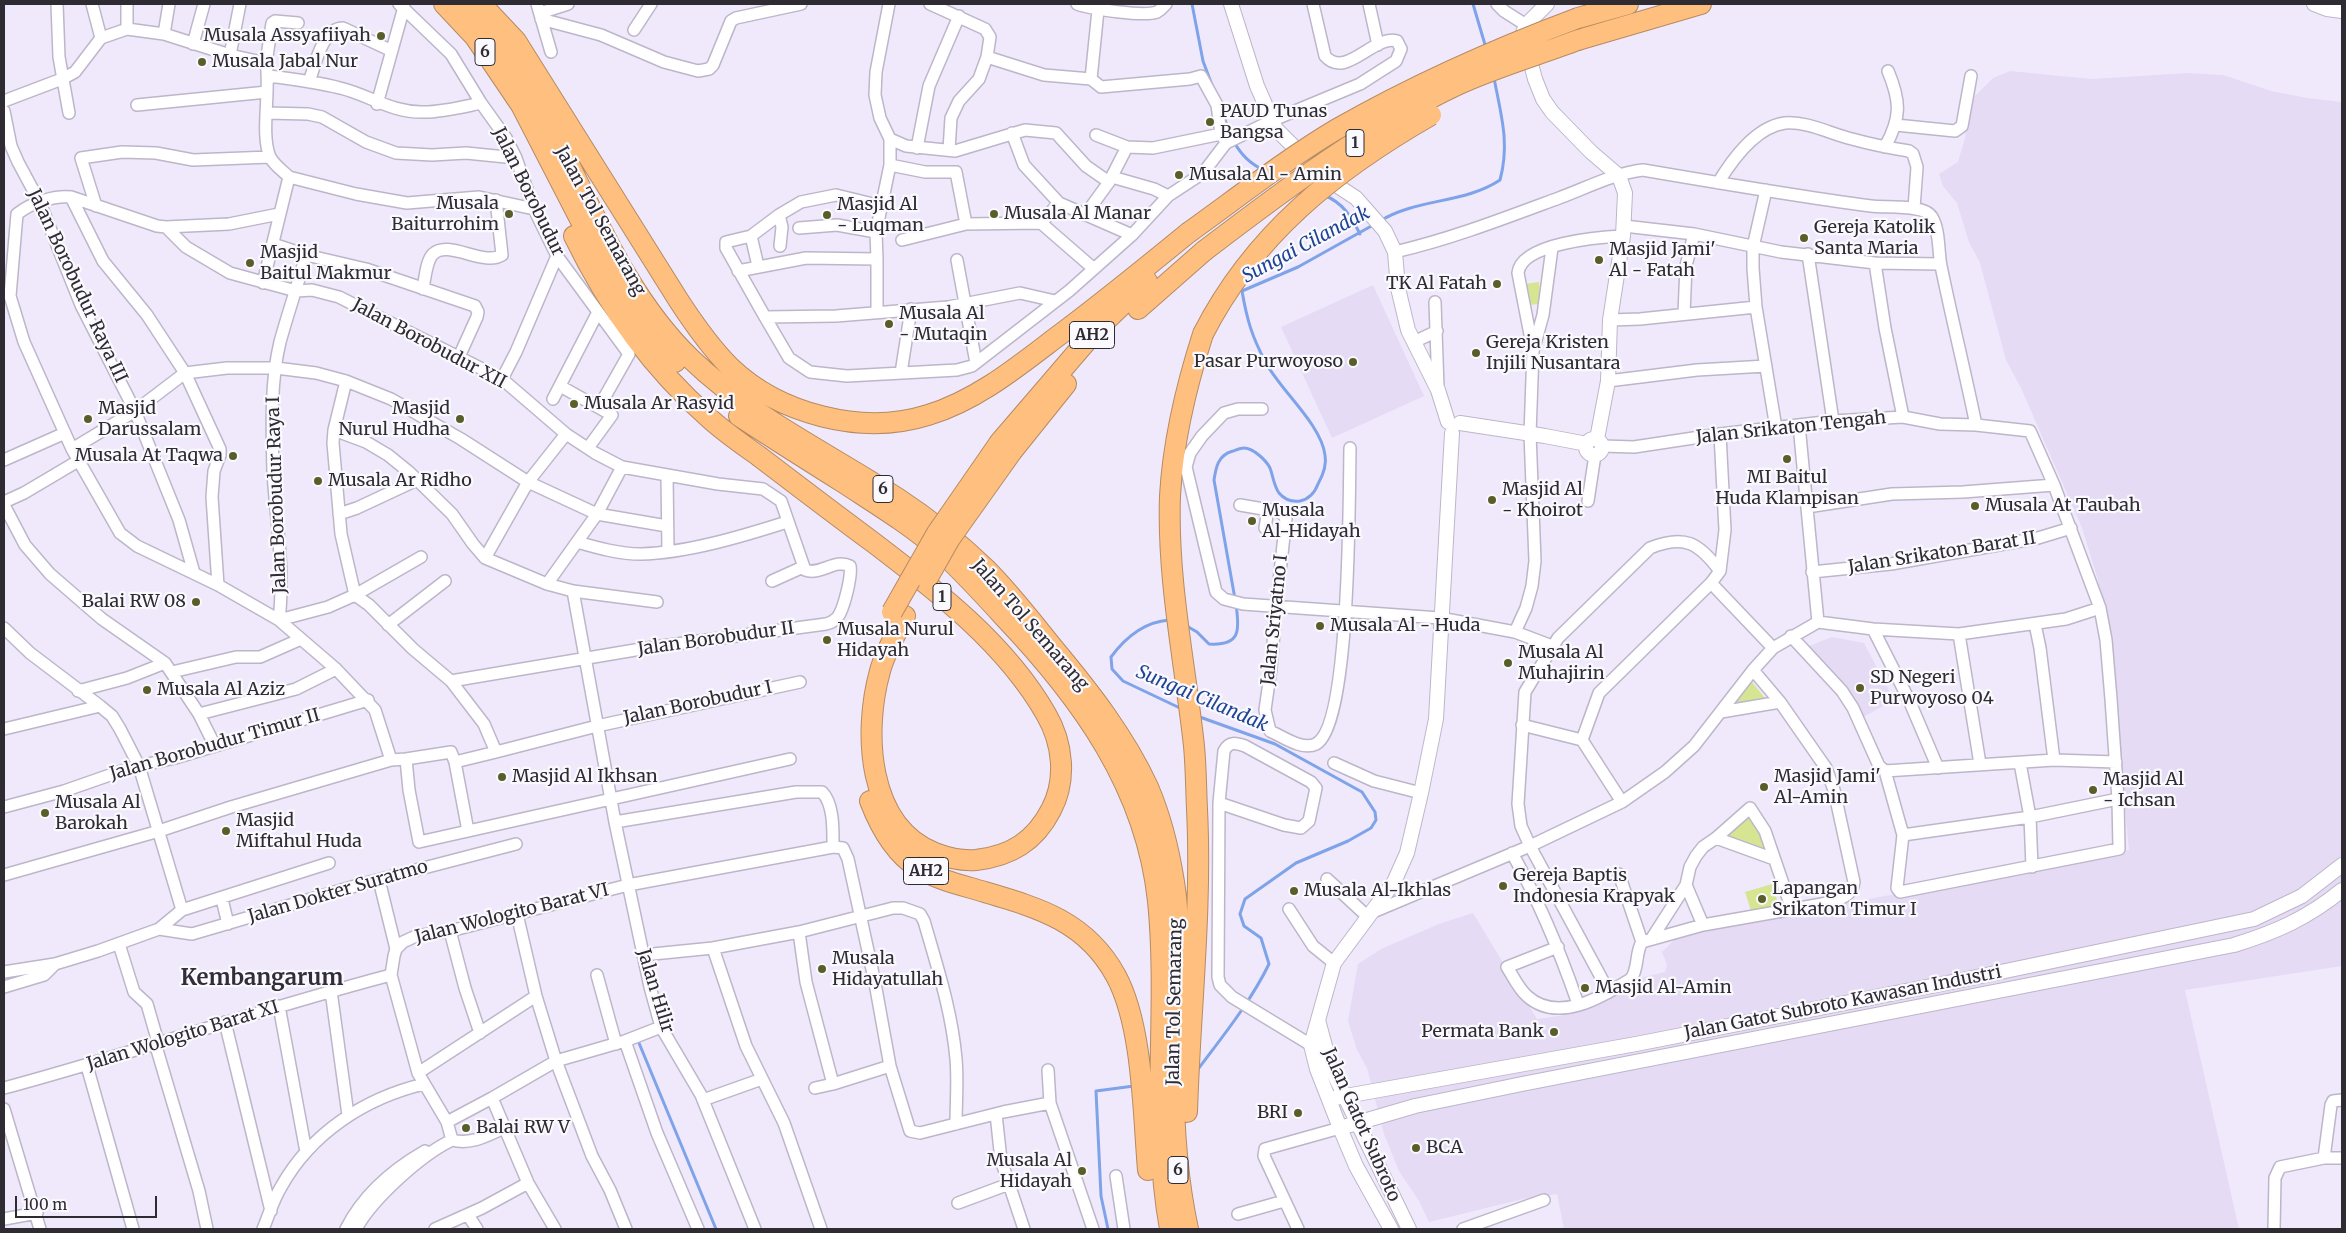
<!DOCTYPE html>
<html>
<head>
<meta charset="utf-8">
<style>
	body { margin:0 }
	#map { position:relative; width:2346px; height:1233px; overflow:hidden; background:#f0e9fc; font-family:Merriweather,serif }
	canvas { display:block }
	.frame { position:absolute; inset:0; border:5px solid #2e2b32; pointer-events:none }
	.scale { position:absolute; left:15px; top:1196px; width:142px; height:22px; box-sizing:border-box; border:2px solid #2e2b32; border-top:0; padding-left:6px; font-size:15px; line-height:18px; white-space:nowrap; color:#2e2b32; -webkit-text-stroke:4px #faf9fd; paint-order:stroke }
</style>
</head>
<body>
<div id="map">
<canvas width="2346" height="1233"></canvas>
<div class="frame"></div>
<div class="scale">100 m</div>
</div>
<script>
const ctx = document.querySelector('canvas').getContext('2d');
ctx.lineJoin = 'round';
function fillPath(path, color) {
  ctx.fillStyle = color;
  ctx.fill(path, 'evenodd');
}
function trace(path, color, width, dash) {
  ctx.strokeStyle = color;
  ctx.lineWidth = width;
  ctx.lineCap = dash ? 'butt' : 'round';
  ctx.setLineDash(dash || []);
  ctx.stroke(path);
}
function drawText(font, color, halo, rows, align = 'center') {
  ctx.font = font + ' Merriweather,serif';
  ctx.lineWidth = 4.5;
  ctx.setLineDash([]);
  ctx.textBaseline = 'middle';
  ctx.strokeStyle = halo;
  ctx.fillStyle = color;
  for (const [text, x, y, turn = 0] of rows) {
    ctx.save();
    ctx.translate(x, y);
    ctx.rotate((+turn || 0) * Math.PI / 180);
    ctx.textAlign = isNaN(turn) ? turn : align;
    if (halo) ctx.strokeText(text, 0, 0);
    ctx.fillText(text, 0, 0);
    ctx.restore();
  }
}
const built = new Path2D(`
	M2010,71l82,8 97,-6 34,2 48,16 36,7 35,4v864l-157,24 54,239h-675l-7,-35 -34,5 -94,23 -10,-21 -20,-30 -15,-37 -17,-66 -10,-18 -9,-29 10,-57 23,-15 58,-25 34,-11 64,106 28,-4 63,-27 11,-10 26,-6 2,-7 -5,-13 19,-19 363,-66 85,-17 -15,-154 -16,-116 -16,-52 -61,-140 -15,-28 -26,-97 -11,-21 -12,-39 -14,-17 -4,-12 19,-12 7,-24 5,-37 23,-23z
	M1373,285l51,111 -92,42 -51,-111z
	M1832,637l32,6 30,57 -38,21 -12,-19 -45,-52z`);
const green = new Path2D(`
	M1539,282l2,22 -14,1 -2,-21z
	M1752,682l17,21 -39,4z
	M1750,817l5,2 9,25 -1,5 -41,-10 22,-21z
	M1772,884l7,22 -27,8 -7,-22z`);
const stream = new Path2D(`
	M1192,4l11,57 10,27
	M1473,4l13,44
	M1223,114l8,23
	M1234,142c8,14 16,21 29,28
	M1324,195c19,8 27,21 36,39
	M1380,221c37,-23 84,-17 120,-41 10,-37 1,-65 -6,-102
	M1235,599l-21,-119c2,-13 4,-25 19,-29 3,-1 8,-3 11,-3 9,0 22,12 26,20 3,8 4,18 9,25 5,6 13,9 21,8 9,-2 15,-9 18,-17 5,-9 9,-19 7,-29 -4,-31 -44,-64 -59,-92 -14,-26 -19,-43 -24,-72l56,-24 77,-43
	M1169,620c-25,2 -44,18 -58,37l1,12 11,12 59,28
	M1185,625l12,7 12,12c31,2 31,-13 27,-39
	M639,1043l77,186
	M1196,1072c26,-35 54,-69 73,-108l-8,-26 -17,-12 -4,-12 5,-15 51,-36 52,-22 23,-13 5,-8 -1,-8 -13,-20 -87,-48 -78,-28
	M1108,1229l-7,-33 -5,-105 38,-5`);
const minor = new Path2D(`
	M57,4l2,53 10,56
	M92,4l9,34
	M399,4l52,50 30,49 25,35 10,20 18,51 23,47 72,98 -30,53
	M537,4l14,48
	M930,4l55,25 5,8 -3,20 -8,22 -20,22 -8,17 -2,32
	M1077,4c14,5 67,13 80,8 4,-2 6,-5 9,-8
	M1369,4l9,41
	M1497,4l7,7 22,14
	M540,13l28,-9
	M541,19l60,16 63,27 34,9 11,-2 4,-4 18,-44 5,-3 65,-14
	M127,29v-25
	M634,30l17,-26
	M164,34l5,-30
	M193,44l11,-40
	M230,55l10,-51
	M987,57l57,18 47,4 10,8 89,-8 11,-3 16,29 4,29
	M266,63l6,-40 3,-2 23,2
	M269,76c24,3 48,6 71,12 30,7 51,25 84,24 19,0 38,-5 57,-9
	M1091,79l7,-69
	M309,82c6,-16 13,-54 34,-54l47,22
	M4,101l58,-22 13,-7 26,-34 26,-9 37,5 66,21 36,8c5,26 -6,71 4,94 4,8 13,14 19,20l-26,106
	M377,104l27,-97
	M137,105l130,-13
	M4,111l7,35 7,16 22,41 41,102 54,106 44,109 15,53
	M267,113l41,1 14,3 44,25 30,11 36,2 34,-2 50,5
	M1896,125l59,6 7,-5 9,-50
	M1012,133l12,32 35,38 73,32
	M1096,135l31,12 26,1 68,-14 3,5
	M890,139l16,7 49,5 70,-21 31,3 30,33 23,16
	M1885,147c16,-29 16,-45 3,-76
	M917,148l12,-62 30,-70
	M890,165l35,7h31l10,52
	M289,177l67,17 51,9 72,-6 55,12
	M1112,177l42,12 14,7
	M1718,183c14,-23 37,-56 67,-60 22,-2 46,11 67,16 18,5 38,9 57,12l4,3 4,13 -3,41
	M1766,190l-13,57v21l3,39 20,121
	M71,197l32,64 44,54 38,58 35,76v6l-6,16 -2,26 6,88
	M96,206l-15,-48 41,-6 34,1 37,7 77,-3
	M881,206l-45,-11 -35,7 -22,13 -28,21 -25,6v6l39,69 71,-1 112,-9 72,-14 35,8
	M779,215l3,12 -2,19
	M1085,215l24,-33 18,-35
	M1041,223l53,46
	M1624,226l70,8 87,18 94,11 65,1
	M166,227l63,-3 50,-10
	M799,228l38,-3 39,7 14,-67v-26l-10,-21 -5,-23 1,-23 13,-68
	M876,232l1,27
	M751,236l7,30
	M902,240l64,-16 75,-1 18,-20
	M273,244l33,11 60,14 109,37 3,6 -1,5 -19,42
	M1395,252c56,-13 110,-34 164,-54 27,-10 56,-25 84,-28 76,13 152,26 228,36 14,2 54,-2 61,11 8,14 6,34 9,49 11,53 24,106 35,159
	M1808,254l25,167
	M957,260l19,103
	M1875,263l10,65 18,89
	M738,271l68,-13 71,1v53
	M423,289c2,-10 3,-28 10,-35 15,-15 51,13 69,1l-6,-55
	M1435,302l3,86
	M1684,314l2,-48 8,-32
	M765,317l24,41 21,14 37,4 110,-6 15,-4 97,-75 63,-56 36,-39 35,-23 23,-30 45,-22 89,-37 36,-23 5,-12 -4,-8c-23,-7 -51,39 -72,15l-12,-52
	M1610,320l30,-1 116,-12
	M1414,342l23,-11
	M1533,350l-15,-77c3,-30 82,-36 105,-37
	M901,373l10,-64
	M502,379l14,-27 41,-96
	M346,381l-12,49 -1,13 8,91 14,61
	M1608,381l89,-11 69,-4
	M560,386l52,29 -24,33
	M553,399l45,-87
	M1262,409h-24l-14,4 -22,23 -12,17 -4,14 30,125 8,7 19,5 197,14 75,14 37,14
	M1799,425l19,197
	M334,430l32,12 22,13 21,17 43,42 21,30 12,14 62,26 26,7 84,11
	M1602,446l32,1 86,-13 113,-13 70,-4 37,7 36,1 54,6 24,54 46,123 6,32 5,59 7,100 1,50 -219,43 -3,-4 6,-53 -18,-64 -6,-5 -26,-58 -11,-17 -51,-55
	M72,449l63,-38 50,-38 42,-5h49l40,5 30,8 45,18 70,40 67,43 69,32 70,12
	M4,460l61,-27
	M667,475l1,76
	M1588,501l7,-46
	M4,502l20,-9 54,-32
	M4,505l21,40 25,29 52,45 63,44 34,51 16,32
	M1240,505l41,7 5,6 -10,90 -5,60 -6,42 5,21c12,5 32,20 46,13 35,-19 33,-251 34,-296
	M1807,507l85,-13 71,-2 91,-7
	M339,514l18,-6 60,-28
	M1265,528l3,-19
	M577,542c21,6 42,12 64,12 46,-1 102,-18 146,-32
	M485,558l43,-76 38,-48
	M1812,572l79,-8 147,-26 33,-10
	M772,581l31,-14
	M1711,583l62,65
	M547,584l50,-70 25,-47
	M573,591l42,231 35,165 11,40 40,68 54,134
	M355,595l14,10 44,44 38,32 33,43 12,28 101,-26 203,-44
	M279,620c6,-49 -3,-99 -6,-148 -1,-42 -3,-89 7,-130 8,-29 18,-58 26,-87
	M279,620l49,-13 27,-12 66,-38
	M2035,624l5,24 14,112
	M388,625l57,-44
	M4,628l26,25 70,53 12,10 8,13 19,37 43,144
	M1873,629l36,71 29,68
	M1515,632l11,-24 6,-22 3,-25 -5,-127 3,-83 10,-36 9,-67
	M1959,634l21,130
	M172,672l64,-15h24l41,-18
	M78,691l49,-13 38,-15
	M1721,712l59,-10
	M199,714l97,-25 40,-20
	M1522,725l60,15 40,62
	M4,729l96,-23
	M1582,740l17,-47 112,-110 9,-12 5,-41 -5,-96
	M406,759l45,-7 4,10 13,69
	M391,760l-16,-50 -39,-41 -57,-49 -61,-35 -81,-39 -17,-13 -48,-84 -48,-107 -14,-46 7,-82c14,-11 37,-19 54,-17l86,29 9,1 20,20 44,26 66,18 16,-1 27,7 163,82 64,55 29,19 27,14 96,17 45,5 18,12 24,69c15,6 30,-12 45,-4 2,9 -6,44 -13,52 -3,3 -7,5 -11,6l-179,24 -196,33
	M455,762l41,-10
	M1334,763l40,18 47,12
	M2020,763l10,54 2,50
	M1885,771l169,-11 62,2
	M1219,803l65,22 17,3 8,-7 7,-33 -5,-6 -66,-36c-9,-3 -16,-5 -21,5l-5,52 -1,174 2,8 12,12 79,48 8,2
	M4,807l60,-16 66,-23 45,-10 193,-58
	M615,822l181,-30h26c12,12 11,38 11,55
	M1903,835l127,-18 88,-18
	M1716,838l58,21
	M1512,853c27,48 47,96 65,148
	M4,875l155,-44 72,-24 160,-47 15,-1 3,31 10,52 371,-83
	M1327,879l41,38
	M379,880l17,69
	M1686,885l17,40
	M222,899l6,25
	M1289,909l24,37 21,17
	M1373,912l157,-66 92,-44 43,-30 29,-26 59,-76 20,-22 45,-26 55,7 86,5 107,-15 34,-11
	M517,914l19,82 20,65 36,95 18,34 16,39
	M159,929l33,5 170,-50 154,-40
	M450,931l15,57 15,45
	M799,932l7,50 27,102 57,-18
	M1652,938l34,-53 4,-18 6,-11 7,-9 13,-9 34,-30 15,23 27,79
	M1642,942l61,-17 119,-21c14,-4 30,-6 32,-22l-20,-92 -8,-22 -46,-66 -27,-32
	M119,944l15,48 13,12 11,38
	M1558,947l-51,20c6,9 11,21 20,29 31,28 75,1 104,-17 8,-11 4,-26 11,-37l-23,-68
	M713,948l33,98 38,77 37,106
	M643,955l70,-7 86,-16 94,-24h10l17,6 4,7c13,45 28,91 32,138 2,21 0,44 0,65
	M4,972l51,-8 43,-13 61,-22 23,-19 147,-47
	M597,975l19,69
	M4,987l40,-12 11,-11
	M331,991l17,124
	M1609,992l-79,-146 -9,-20 -3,-22 7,-112 33,-54 92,-90c35,-14 49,-5 70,23
	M279,1006l27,146
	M225,1022l46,189
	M625,1041l32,92 41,96
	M155,1043l44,148 8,38
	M87,1066l46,163
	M1048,1070l2,33 43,126
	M418,1073l118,-77
	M4,1088c130,-35 257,-79 387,-113
	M815,1088l18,-4
	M492,1098l64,-37 69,-20 36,-14
	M703,1100l59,-21
	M4,1109l36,120
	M996,1114l5,46 23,69
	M447,1122l45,-24 36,85 27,46
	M504,1128c-18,8 -33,17 -52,12l-5,-18 -29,-49 -27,-98 3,-19 2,-7 7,-7 13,-6 34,-5 178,-46 205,-38 10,1 5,11 27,124 15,83 20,65 10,2 83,-21 47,-9
	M2324,1158l7,-53 2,-4 9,-1
	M1116,1176l8,53
	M958,1203l51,-19
	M1238,1214l46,-13
	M468,1215l9,14
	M4,1219l33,-6
	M263,1229c6,-14 10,-29 18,-42 30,-54 84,-89 143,-103
	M346,1229c17,-34 46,-59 79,-78
	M356,1229c16,-30 65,-74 96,-89
	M435,1229l47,-21 46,-25
	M1298,1229l-34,-73 1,-7 75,-21
	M1463,1229l81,-29
	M2274,1229l1,-51 5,-11 44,-9h18`);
const tertiary = new Path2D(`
	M1231,4l26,82 19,43 48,48 32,21 29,33 10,21 3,36 10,42 30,60 10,32
	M1547,4l-21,21 -3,8 12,46 8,20 9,13 39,40 28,24 6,17 -2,43 -13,84 -2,61 -11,58
	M2314,4l13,5 15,2
	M1460,423l85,13 42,8
	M1586 447a8 8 0 1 1 16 0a8 8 0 1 1-16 0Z
	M1318,1020l13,48 78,161
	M1329,1099l307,-55 331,-65 287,-60 48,-23 40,-31
	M1340,1128l75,-22 107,-22 712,-139c42,-13 74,-27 108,-55
	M1391,1229l-35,-63 -16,-38 -23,-59 -6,-24 23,-82 60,-81 13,-29 14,-60 15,-74 16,-286`);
const motorway = new Path2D(`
	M444,4l31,33 46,68 80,155 38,61 36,41
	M463,4c21,21 41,44 57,70 59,92 90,207 171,285 60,58 137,94 206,139 32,21 62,45 89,71 25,25 47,54 69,81 35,42 70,87 93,137 13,30 21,63 26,95 8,49 2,102 0,151 -2,66 0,132 14,196
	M484,7l32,34 163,260c15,23 31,46 51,66 49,47 132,69 198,48 47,-14 88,-47 126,-76 46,-34 90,-70 134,-106
	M1578,18l50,-14
	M1578,40l123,-36
	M574,236c33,68 77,131 134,181 16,15 34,27 52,40 38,29 76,58 114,86 63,48 132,101 172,171 17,29 21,66 5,96 -16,31 -40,46 -75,50 -14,1 -28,-2 -41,-7 -68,-27 -72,-121 -55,-182 5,-19 16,-37 25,-55
	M1138,309l66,-58
	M739,416c35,23 70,45 105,67 32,21 65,41 94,66 23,21 45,45 66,68 77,81 142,170 154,284 11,109 -8,219 12,328
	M1000,442l97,-113 50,-48
	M1013,450l53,-66
	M870,801c10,26 24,52 48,67 17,10 35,15 53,20 60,18 113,29 145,88 27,50 27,136 32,194
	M1187,1112c3,-101 15,-202 10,-303 -1,-21 -1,-42 -3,-63 -9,-83 -27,-166 -24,-250 3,-56 16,-109 33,-162`);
const motorwayBridge = new Path2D(`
	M1188,233c49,-35 97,-73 149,-104 77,-44 158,-80 241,-111
	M1204,251c80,-61 162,-123 253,-166 39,-18 81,-30 121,-45
	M1203,334c51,-100 132,-164 228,-219
	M927,579l22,-39 64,-90
	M892,612l45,-79 63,-91`);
const markers = [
	[381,36,5,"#595d2a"],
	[202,62,5,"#595d2a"],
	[1210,122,5,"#595d2a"],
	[1179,175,5,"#595d2a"],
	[509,214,5,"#595d2a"],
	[994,214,5,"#595d2a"],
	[827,215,5,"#595d2a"],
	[1804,238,5,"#595d2a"],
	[1599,260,5,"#595d2a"],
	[250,263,5,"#595d2a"],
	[1497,284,5,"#595d2a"],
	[889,324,5,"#595d2a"],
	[1476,353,5,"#595d2a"],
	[1353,362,5,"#595d2a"],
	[574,404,5,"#595d2a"],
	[88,419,5,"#595d2a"],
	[460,419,5,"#595d2a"],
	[233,456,5,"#595d2a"],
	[1787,459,5,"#595d2a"],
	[318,481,5,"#595d2a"],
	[1492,500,5,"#595d2a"],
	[1975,506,5,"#595d2a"],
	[1252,521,5,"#595d2a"],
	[196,602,5,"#595d2a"],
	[1320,626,5,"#595d2a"],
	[827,640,5,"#595d2a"],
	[1508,663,5,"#595d2a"],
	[1860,688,5,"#595d2a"],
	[147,690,5,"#595d2a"],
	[502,777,5,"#595d2a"],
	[1764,787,5,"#595d2a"],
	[2093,790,5,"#595d2a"],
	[45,813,5,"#595d2a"],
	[226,831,5,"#595d2a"],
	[1503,886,5,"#595d2a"],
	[1294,891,5,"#595d2a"],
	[1762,899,5,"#595d2a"],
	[822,969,5,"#595d2a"],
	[1585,988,5,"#595d2a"],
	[1554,1032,5,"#595d2a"],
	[1298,1113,5,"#595d2a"],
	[466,1128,5,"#595d2a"],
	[1416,1148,5,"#595d2a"],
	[1082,1171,5,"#595d2a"]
];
const shields = [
	[485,52,20],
	[1355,143,18],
	[1092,335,45],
	[883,489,20],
	[942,597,18],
	[926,871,45],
	[1178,1170,20]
];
const shieldNames = [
	["6",485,52],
	["1",1355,143],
	["AH2",1092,335],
	["6",883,489],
	["1",942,597],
	["AH2",926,871],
	["6",1178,1170]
];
const poiNames = [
	["Musala Assyafiiyah",371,36,"right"],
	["Musala Jabal Nur",212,62],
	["PAUD Tunas",1220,112],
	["Bangsa",1220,133],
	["Musala Al - Amin",1189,175],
	["Musala",499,204,"right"],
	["Baiturrohim",499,225,"right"],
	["Masjid Al",837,205],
	["- Luqman",837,226],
	["Musala Al Manar",1004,214],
	["Gereja Katolik",1814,228],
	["Santa Maria",1814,249],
	["Masjid Jami'",1609,250],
	["Al - Fatah",1609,271],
	["Masjid",260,253],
	["Baitul Makmur",260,274],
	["TK Al Fatah",1487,284,"right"],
	["Musala Al",899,314],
	["- Mutaqin",899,335],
	["Gereja Kristen",1486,343],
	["Injili Nusantara",1486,364],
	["Pasar Purwoyoso",1343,362,"right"],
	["Musala Ar Rasyid",584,404],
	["Masjid",98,409],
	["Darussalam",98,430],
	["Masjid",450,409,"right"],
	["Nurul Hudha",450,430,"right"],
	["Musala At Taqwa",223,456,"right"],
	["MI Baitul",1787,478,"center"],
	["Huda Klampisan",1787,499,"center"],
	["Musala Ar Ridho",328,481],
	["Masjid Al",1502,490],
	["- Khoirot",1502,511],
	["Musala At Taubah",1985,506],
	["Musala",1262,511],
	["Al-Hidayah",1262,532],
	["Balai RW 08",186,602,"right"],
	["Musala Al - Huda",1330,626],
	["Musala Nurul",837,630],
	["Hidayah",837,651],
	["Musala Al",1518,653],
	["Muhajirin",1518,674],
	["SD Negeri",1870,678],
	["Purwoyoso 04",1870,699],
	["Musala Al Aziz",157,690],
	["Masjid Al Ikhsan",512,777],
	["Masjid Jami'",1774,777],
	["Al-Amin",1774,798],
	["Masjid Al",2103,780],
	["- Ichsan",2103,801],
	["Musala Al",55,803],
	["Barokah",55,824],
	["Masjid",236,821],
	["Miftahul Huda",236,842],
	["Gereja Baptis",1513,876],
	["Indonesia Krapyak",1513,897],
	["Lapangan",1772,889],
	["Srikaton Timur I",1772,910],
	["Musala Al-Ikhlas",1304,891],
	["Musala",832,959],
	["Hidayatullah",832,980],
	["Masjid Al-Amin",1595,988],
	["Permata Bank",1544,1032,"right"],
	["BRI",1288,1113,"right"],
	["Balai RW V",476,1128],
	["BCA",1426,1148],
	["Musala Al",1072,1161,"right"],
	["Hidayah",1072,1182,"right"]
];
const streetNames = [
	["Jalan Borobudur",528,192,64],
	["Jalan Tol Semarang",600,221,61],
	["Jalan Borobudur Raya III",77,286,65],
	["Jalan Borobudur XII",429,344,28],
	["Jalan Srikaton Tengah",1791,428,-6],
	["Jalan Borobudur Raya I",277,495,-92],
	["Jalan Srikaton Barat II",1942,553,-9],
	["Jalan Sriyatno I",1275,620,-84],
	["Jalan Tol Semarang",1030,625,49],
	["Jalan Borobudur II",716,639,-8],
	["Jalan Borobudur I",698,703,-12],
	["Jalan Borobudur Timur II",215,745,-16],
	["Jalan Dokter Suratmo",338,892,-16],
	["Jalan Wologito Barat VI",512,914,-14],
	["Jalan Hilir",655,991,73],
	["Jalan Tol Semarang",1175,1002,-89],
	["Jalan Gatot Subroto Kawasan Industri",1843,1003,-11],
	["Jalan Wologito Barat XI",183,1036,-17],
	["Jalan Gatot Subroto",1361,1125,66]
];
const waterNames = [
	["Sungai Cilandak",1306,245,-28],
	["Sungai Cilandak",1202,699,23]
];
const districtNames = [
	["Kembangarum",262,979]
];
fillPath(built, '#e5dbf5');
fillPath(green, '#d6e592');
trace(stream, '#7fa3e9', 3);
trace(minor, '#bdb6c9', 14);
trace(tertiary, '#bdb6c9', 16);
trace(motorway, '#b58b64', 22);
trace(minor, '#fff', 11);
trace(tertiary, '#fff', 14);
trace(motorway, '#febf7f', 20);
trace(motorwayBridge, '#b58b64', 22, []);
trace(motorwayBridge, '#febf7f', 20);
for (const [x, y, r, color] of markers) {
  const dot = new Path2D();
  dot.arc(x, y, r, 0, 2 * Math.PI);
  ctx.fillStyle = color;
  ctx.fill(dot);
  trace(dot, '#faf9fd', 2);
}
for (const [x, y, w] of shields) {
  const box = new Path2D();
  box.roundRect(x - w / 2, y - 13.5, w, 27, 4);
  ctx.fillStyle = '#faf9fd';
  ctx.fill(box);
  trace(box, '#2e2b32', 1);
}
drawText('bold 16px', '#2e2b32', null, shieldNames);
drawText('18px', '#2e2b32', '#faf9fd', poiNames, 'left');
drawText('18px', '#2e2b32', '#faf9fd', streetNames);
drawText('italic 19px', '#1f4495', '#faf9fd', waterNames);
drawText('bold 22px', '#332d3b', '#faf9fd', districtNames);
</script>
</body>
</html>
